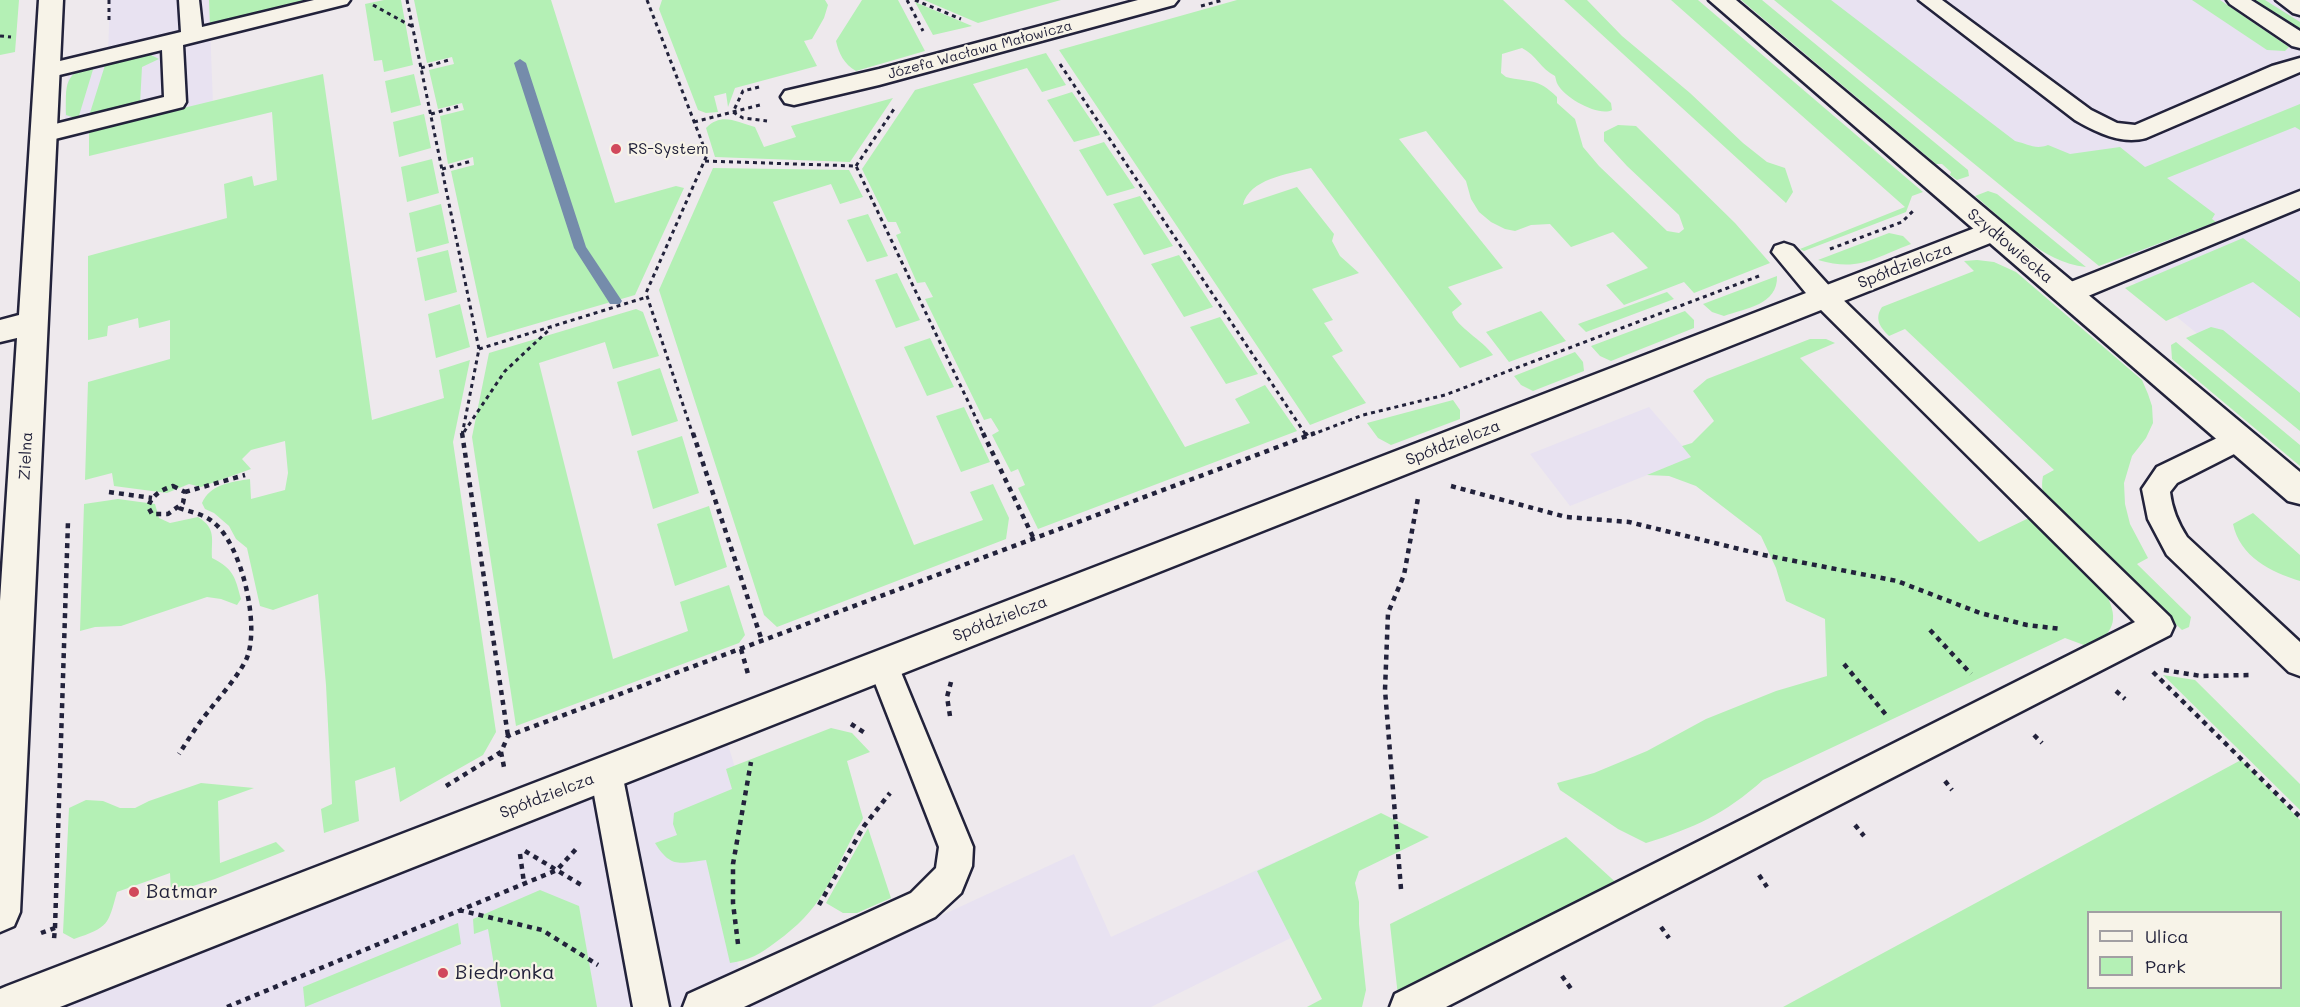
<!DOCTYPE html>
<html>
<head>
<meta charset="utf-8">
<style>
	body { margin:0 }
	#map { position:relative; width:2300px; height:1007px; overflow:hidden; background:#eee9ed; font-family:Mali,sans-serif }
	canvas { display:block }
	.legend { position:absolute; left:2087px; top:911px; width:195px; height:78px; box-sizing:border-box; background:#f7f3e8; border:2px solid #a29fa3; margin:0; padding:8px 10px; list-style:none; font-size:18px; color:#22223b }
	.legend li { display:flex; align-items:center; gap:12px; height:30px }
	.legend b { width:30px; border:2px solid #a29fa3 }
</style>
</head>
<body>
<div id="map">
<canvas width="2300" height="1007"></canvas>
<ul class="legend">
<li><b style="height:8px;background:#f7f3e8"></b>Ulica</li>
<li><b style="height:16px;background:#b4f0b5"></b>Park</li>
</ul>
</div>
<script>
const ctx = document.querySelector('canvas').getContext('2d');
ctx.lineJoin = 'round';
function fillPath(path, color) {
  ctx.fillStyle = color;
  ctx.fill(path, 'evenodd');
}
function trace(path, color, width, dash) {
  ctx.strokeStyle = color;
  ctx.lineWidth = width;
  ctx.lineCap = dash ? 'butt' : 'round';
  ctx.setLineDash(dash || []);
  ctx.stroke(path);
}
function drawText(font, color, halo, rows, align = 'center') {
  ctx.font = font + ' Mali,sans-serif';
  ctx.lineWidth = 4.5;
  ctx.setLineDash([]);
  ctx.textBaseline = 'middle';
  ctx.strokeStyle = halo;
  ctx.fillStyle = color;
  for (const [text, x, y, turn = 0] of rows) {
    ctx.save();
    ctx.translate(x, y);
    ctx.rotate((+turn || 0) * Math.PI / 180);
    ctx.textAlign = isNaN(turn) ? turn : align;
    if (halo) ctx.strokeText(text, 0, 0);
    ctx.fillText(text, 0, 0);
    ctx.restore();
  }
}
const built = new Path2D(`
	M110,0h99l4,104 -150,36 6,-78 39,-9z
	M1813,0h487v417l-223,-181z
	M1649,407l43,50 -122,49 -40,-52z
	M724,731l18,60 -43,17 49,197 326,-151 37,83 170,-78 34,67 -164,81h-1129z`);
const green = new Path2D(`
	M0,0h19l-4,52 -15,3z
	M209,0h105l-104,26z
	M384,0h17l12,65 -29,7 -2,-12 -8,1 -9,-57z
	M414,0h137l64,203 61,-17 8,2 -49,107 -148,43 -36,-167 23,-6 -1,-8 -25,7 -8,-48 24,-6 -2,-7 -24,6 -9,-39 25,-6 -2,-7 -25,6z
	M662,0h163l3,5 -4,13 -12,21 -8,2 13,25 -82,22 -7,19 -2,-14 -12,3 4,16 -12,1 -8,-3 -39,-101z
	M862,0h36l27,51 -69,20c-12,-7 -17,-17 -20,-30z
	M924,0h137l-83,23z
	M1237,0h266l98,93 10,10 1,7c-13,7 -47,-12 -54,-25 -2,-3 -2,-6 -3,-9 -14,-7 -19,-21 -33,-28l-20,6 -1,19 5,4c24,6 31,0 51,20v6l18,16 8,28 16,19 68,65 12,2 5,-4 -5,-14 -52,-49 -23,-25v-9l14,-7 18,1 99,97 35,40 -76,30 -10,-11 -60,23 -18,-20 42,-17 -35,-36 -42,15 -21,-23 -19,1 -16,6 -10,-2 -14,-7 -12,-10 -8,-13 -5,-18 -40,-50 -27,8 104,129 -55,19 14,17 -10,8c4,15 31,28 41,43l-33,13 -149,-200c-23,6 -62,11 -68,37l54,-18 37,47 -2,7 8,15 19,17 -47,16 21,31 -9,3 19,28 -11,5 34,47 -56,22 -251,-375z
	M1564,0h23l35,36 68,57 53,50 24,19 18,6 8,24 -7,11z
	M1671,0h27l225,192 -11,4 -6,16 -102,39 -4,-2 105,-42z
	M1741,0h21l206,170 1,6 -12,4 -7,-5 1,-3 -9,-8h-6z
	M1774,0h57l184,141c13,3 20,9 33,4l22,9 50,-7 25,20 155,-63v26l-5,-3 -128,51 48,36 -3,5 4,3 -117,44z
	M2192,0h28l69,47 -4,4 -18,-1z
	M2252,0h13l35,22v9z
	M915,2l57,24 -39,9z
	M1046,53l20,32 -24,7 -15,-24 -54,16 212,363 65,-24 -15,-24 30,-14 32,46 -259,98 -20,-41 7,-3 -7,-16 -7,3 -19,-37 7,-4 -8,-13 -7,2 -59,-121 8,-2 -8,-15 -8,1 -21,-48 5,-2 -5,-11h-8l-26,-53 53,-79z
	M137,55h14l8,4 -17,8 -2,37 -51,12 17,-54z
	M95,63l-17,56 -12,-4c0,-31 -3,-41 29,-52z
	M323,74l49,346 72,-22 -5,-28 31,-10 -17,82 43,290 -13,23 -83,47 -5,-35 -40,14 4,40 -35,12 -3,-24 11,-5 -6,-119 -8,-91 -45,16 -13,-4 -13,-58 -11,-9 -7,-13 -15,-13 -9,-4 -3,-6c8,-19 30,-21 48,-24l1,20 34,-9 3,-17 -3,-32 -34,9 -9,9 9,10 -50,18 -12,-3 -22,9 -53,-7 -2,-13 -27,7 3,-98 82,-23v-39l-31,8 -1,-10 -30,8 -1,10 -19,4v-84l139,-38 -3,-34 28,-8 2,10 23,-6 -5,-68 -183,44v-25z
	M414,74l7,31 -30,8 -6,-32z
	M1072,92l27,40 1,3 -26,7 -27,-42z
	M893,98l-43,64 -135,-5 -9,-29c16,-16 30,-6 49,-1l9,20 32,-10 -5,-11z
	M424,114l7,34 -32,9 -6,-35z
	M1104,142l31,46 -28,8 -28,-46z
	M432,159l7,34 -32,9 -6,-35z
	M713,168l136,2 14,27 -23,7 -9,-20 -58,18 141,343 69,-25 -13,-28 23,-8 16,34 -3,21 -229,88 -13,-12 -105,-325z
	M1988,191l9,3 89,73c-45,-5 -77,-43 -111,-71z
	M1140,196l33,50 -29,9 -31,-51z
	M441,204l8,39 -33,9 -7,-39z
	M868,214l20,42 -21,6 -20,-42z
	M1889,233l14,3 8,8c-37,14 -52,28 -93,16z
	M2243,238l57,44v36l-47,-36 -87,39 -41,-33z
	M448,250l9,42 -32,9 -8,-43z
	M1179,255l34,52 -29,10 -33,-53z
	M1977,260l17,2 22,10 126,108 6,14 4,12 1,17 -7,15 -14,18 -8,27 1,21 5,20 18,34 -11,6 54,53 -2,10 -7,3 -134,-128c-6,-9 -7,-15 -5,-26l11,-6 -149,-141 -16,7c-9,-9 -15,-17 -7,-29l92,-36 -10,-10z
	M897,273l23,47 -24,8 -21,-48z
	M1777,276c1,29 -31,32 -53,40l-12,-4 -9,-8z
	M1667,292l7,7 -88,33 -8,-8z
	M460,304l10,43 -34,11 -8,-44z
	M636,309l7,3 16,44 -46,13 -8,-27 -66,21 74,296 75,-28 -8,-29 49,-17 16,50 -6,8 -223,83 -44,-289 17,-84z
	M1541,311l25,30 -57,21 -23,-30z
	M1685,311l9,9v8l-83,33 -11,-5 -9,-10z
	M1220,317l38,57 -32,10 -36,-57z
	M2211,327l12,3 77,63v38l-114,-93z
	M930,338l24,49 -27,9 -23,-49z
	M1810,339h16l9,4 -35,15 179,184 54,-26 71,74c15,28 12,39 -12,58l-27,-10 -302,142c-38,34 -69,48 -117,63l-28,-14 -58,-39 -3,-7 37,-10 53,-22 59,-32 70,-28 51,-15 -2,-57 -39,-18 -10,-33 -15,-32 -65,-50 -27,-10 -22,-1 44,-18 -9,-11 10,-3 22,-22 -21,-30 14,-12z
	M2176,342l124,103v21l-128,-107 -1,-14z
	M1575,352l8,10 1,9 -51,20 -12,-6 -7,-9z
	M660,368l18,53 -46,15 -15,-54z
	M1453,400l7,10v9l-69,26 -13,-7 -11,-15z
	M964,407l26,55 -29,10 -25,-56z
	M682,436l17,57 -46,16 -16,-58z
	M118,499l37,5 4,14 11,5 28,-6c19,12 13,22 14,41 22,11 23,19 29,41l-4,6 -16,-6 -14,-2 -86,29 -26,1 -15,4 4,-127z
	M709,506l18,61 -52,19 -18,-62z
	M2253,513l47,42v26c-29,-9 -60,-24 -67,-57z
	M2163,675l32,5 105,104v26z
	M831,728l21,5 18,19 -23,9 16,57c-2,6 -7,10 -9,16 -25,48 -32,75 -78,108 -16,12 -26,18 -46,21l-24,-103c-26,3 -35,9 -51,-17l22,-8 -4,-11 1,-11 58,-24 -6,-20z
	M2241,760l59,60v187h-517zM2088,912h192v76h-192z
	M201,783l53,5 -36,13 2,62 56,-21 9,9 -70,28 -44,14 -1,-20 -53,19c-9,33 -8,35 -43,47l-11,-6 6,-125 17,-8 17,1 17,7h15l14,-7z
	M1381,813l48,24 -70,34 -4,12 4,19v22l7,66 -4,17h-55l15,-8 -65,-128z
	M868,828l23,70 -34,15h-14l-17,-10z
	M1566,837l56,51 -224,108 -8,-72z
	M540,890l39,16 18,101h-96l-13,-78 -14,5 -1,-15z
	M458,923l3,21 -156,63 -2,-20z`);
const stream = new Path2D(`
	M520,59l6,4 60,184 36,54 -2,3h-10l-36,-56 -60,-185z`);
const pathFar1 = new Path2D(`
	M109,0v23
	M407,0l72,349 -17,86
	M647,0l60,155 -61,138 47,142
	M907,0l16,31
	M915,0l46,19
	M373,5l40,22
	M1201,6l22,-6
	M0,36l11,1
	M1060,64l246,371
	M421,68l28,-8
	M759,87l-16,4 -10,21 10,6 24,3
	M431,114l29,-8
	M694,122l66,-17
	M705,161l151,5 128,269
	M856,166l38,-57
	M442,169l30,-8
	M1830,249l72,-27 11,-11
	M479,349l168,-52
	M464,432l41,-61 46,-43
	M1311,435l52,-20 82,-20 314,-119`);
const path = new Path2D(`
	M462,433l46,303
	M693,433l69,208
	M983,433l51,106
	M1305,433l2,3
	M173,486l12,6 -2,11 -15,11h-16l-4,-7c4,-12 13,-17 25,-21z
	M1451,486l115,31 63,5 135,33 133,26 83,32 47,12 34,4
	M109,492l43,6
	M185,492l60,-17
	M179,508c11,4 25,6 34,14 29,22 48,106 33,138 -10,19 -25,35 -38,52 -11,13 -20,28 -29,42
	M1930,630l41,44
	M741,649l7,25
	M1844,664l43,52
	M2164,670l37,6 51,-1
	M2153,672l147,145
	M2116,691l9,8
	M950,716l-3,-19 4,-15
	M851,724l14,9
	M2034,735l8,8
	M501,752l3,15
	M1945,781l7,9
	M446,786l55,-34 7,-16 807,-303
	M1855,825l9,11
	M525,851l58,35
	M520,854l4,29
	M1759,875l8,12
	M1401,889l-16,-199 3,-77 16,-38 14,-77
	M819,905l45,-79 26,-33
	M459,910l83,20 56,35
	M1661,927l8,11
	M55,928l13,-407
	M41,933l14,-5 -1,11
	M738,944l-5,-41v-39l18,-102
	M1562,976l10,14
	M227,1007l330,-137 19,-21`);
const lane = new Path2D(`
	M179,0h20l3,27 112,-27h36l-3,4 -164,41 3,57 -3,5 -140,35 -8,-3 -3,-5 3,-5 129,-32 -2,-47 -115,28 -8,-2 -3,-5 3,-5 142,-34z
	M1919,0h23l149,110 26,13 18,2 137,-59 28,-8v14l-154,66c-25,7 -50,-6 -71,-18z
	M2227,0h24l49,31v17l-8,-2 -62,-42z
	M2276,0h24v15l-7,-2z
	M2300,191v17l-224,93 -9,2 -9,-2 -4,-7 4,-7z
	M1784,243l9,3 40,44 337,327 4,9 -4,9 -724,372h-56l5,-13 740,-372 -320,-318 -43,-52 3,-6z
	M2238,428l10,3 4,8 -4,8 -71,36 -7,9c2,17 8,31 17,45l113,105v34l-11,-4 -122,-117 -19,-36 -6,-30 15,-22z
	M883,651l11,4 4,10 75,182 -1,19 -11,27 -26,24 -191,90h-61l5,-13 223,-101 25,-25 3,-21 -71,-182 4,-10z
	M606,758l12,4 4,11 47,234h-36l-43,-234 4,-11z`);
const street = new Path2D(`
	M39,0h24l-43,912 -6,14 -14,6v-331l17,-263 -17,4v-22l19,-5z
	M1138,0h40l-4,5 -295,80 -85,20 -9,-2 -4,-6 4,-6 94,-22z
	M1993,221l10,3 4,7 -4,7 -1943,769h-60v-18l7,-3z`);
const secondary = new Path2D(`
	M1709,0h27l564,472v32l-12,-3z`);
const markers = [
	[616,149,6,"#d1495b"],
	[134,892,6,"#d1495b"],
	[443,973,6,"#d1495b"]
];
const farStreetnames = [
	["Józefa Wacława Małowicza",980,50,-15]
];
const poiNames = [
	["RS-System",628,149]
];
const streetNames = [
	["Szydłowiecka",2010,246,40],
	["Spółdzielcza",1905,266,-21],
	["Spółdzielcza",1453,443,-21],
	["Zielna",26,456,-87],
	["Spółdzielcza",1000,619,-21],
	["Spółdzielcza",547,796,-21]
];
const nearPoinames = [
	["Batmar",146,892],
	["Biedronka",455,973]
];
fillPath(built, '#e8e2f1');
fillPath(green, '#b4f0b5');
fillPath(stream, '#758cab');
trace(lane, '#22223b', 5);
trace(street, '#22223b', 5);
trace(secondary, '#22223b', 5);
trace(pathFar1, '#22223b', 3, [4, 4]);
trace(path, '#22223b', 4.5, [5, 5]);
fillPath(lane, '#f7f3e8');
fillPath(street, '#f7f3e8');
fillPath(secondary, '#f7f3e8');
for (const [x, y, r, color] of markers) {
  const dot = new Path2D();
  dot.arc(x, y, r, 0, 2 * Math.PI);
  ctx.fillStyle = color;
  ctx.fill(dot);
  trace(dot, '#f7f3e8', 2);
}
drawText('14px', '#22223b', '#f7f3e8', farStreetnames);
drawText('16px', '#22223b', '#f7f3e8', poiNames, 'left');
drawText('16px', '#22223b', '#f7f3e8', streetNames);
drawText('20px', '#22223b', '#f7f3e8', nearPoinames, 'left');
</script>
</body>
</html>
